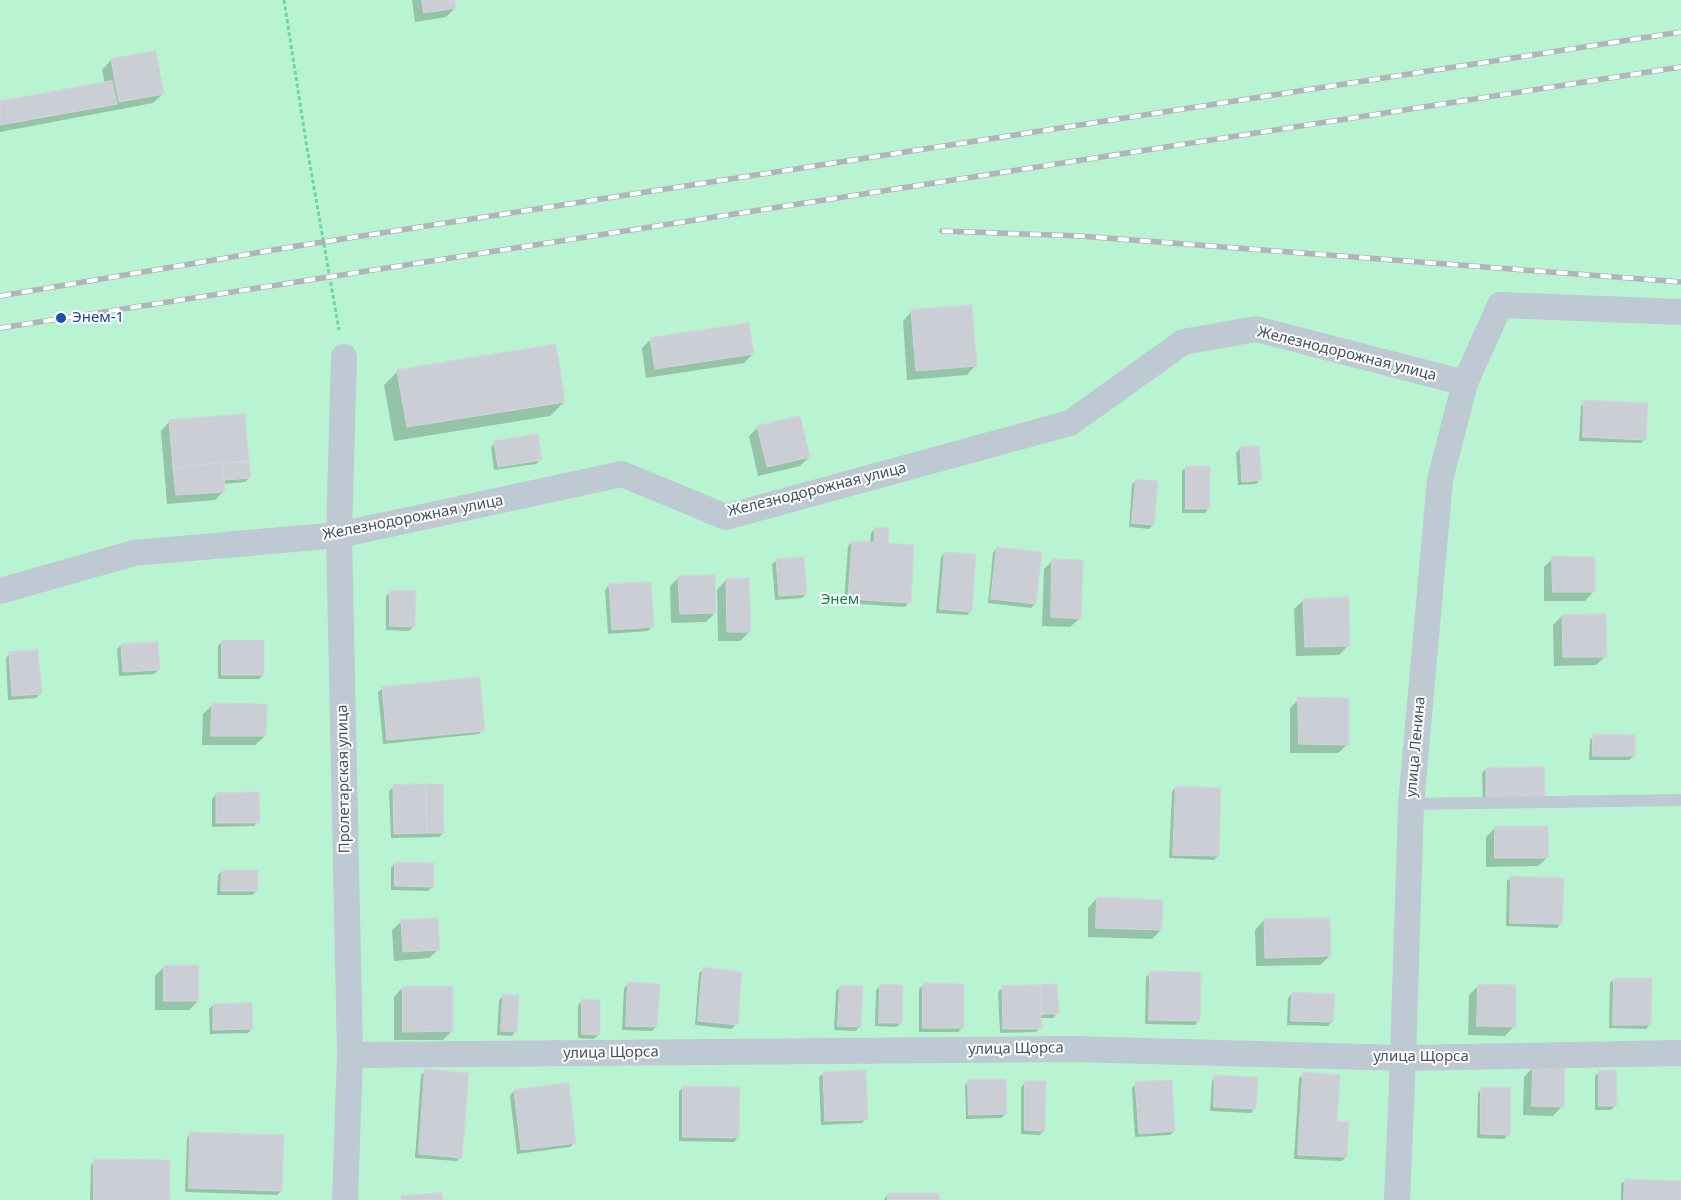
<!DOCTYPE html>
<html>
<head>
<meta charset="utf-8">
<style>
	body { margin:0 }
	canvas { display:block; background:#f2efef }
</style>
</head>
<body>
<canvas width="1681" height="1200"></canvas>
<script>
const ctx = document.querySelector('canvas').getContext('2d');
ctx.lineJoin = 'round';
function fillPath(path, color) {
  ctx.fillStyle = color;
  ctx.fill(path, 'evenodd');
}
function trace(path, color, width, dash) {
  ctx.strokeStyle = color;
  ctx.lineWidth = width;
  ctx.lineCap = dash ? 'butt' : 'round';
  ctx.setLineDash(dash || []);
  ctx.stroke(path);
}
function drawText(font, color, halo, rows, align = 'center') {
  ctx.font = font + ' "Noto Sans",sans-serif';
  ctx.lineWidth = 4;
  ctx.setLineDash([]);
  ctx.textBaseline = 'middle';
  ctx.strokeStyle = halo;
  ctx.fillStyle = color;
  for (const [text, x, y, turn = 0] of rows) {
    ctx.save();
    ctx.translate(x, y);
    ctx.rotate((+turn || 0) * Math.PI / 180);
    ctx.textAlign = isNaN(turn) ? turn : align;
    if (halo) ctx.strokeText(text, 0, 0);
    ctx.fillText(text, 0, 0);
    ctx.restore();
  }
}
const green = new Path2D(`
	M0,0h1681v1200h-1681z`);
const shadow = new Path2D(`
	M412,0h42l1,8 -9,9 -31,5z
	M111,60l52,34 -10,9 -153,29v-30l105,-18 -3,-14z
	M912,311l64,54 -9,10 -60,5 -4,-59z
	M651,339l102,15 -9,9 -98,15 -4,-30z
	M398,371l166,31 -14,14 -156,25 -10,-56z
	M1585,402l60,37 -4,4 -62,-2 2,-35z
	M170,421l79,57 -4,4 -22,2 1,7 -9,9 -48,4 -6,-73z
	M758,427l51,30 -9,9 -42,10 -9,-40z
	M495,443l46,16 -5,5 -42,6 -3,-23z
	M1240,448l20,32 -4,4 -18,1 -2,-32z
	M1187,467l22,41 -4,5h-23v-42z
	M1137,480l16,45 -4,4 -20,-2 3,-43z
	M875,529l12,15 22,58 -4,5 -61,-4 4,-57 4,-4 18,1 1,-10z
	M997,548l38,56 -4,4 -43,-5 5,-50z
	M945,553l26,58 -4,4 -31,-2 5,-56z
	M1553,558l41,33 -9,10h-41v-34z
	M777,560l29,34 -4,4 -27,2 -3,-36z
	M1053,560l27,58 -10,9 -28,-1 2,-57z
	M679,577l36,36 -9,9 -35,1 -1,-37z
	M726,580l24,51 -10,10h-22l-1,-51z
	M609,585l43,42 -4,4 -40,3 -3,-44z
	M391,592l23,34 -5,5 -23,-1v-34z
	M1304,600l45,45 -10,10 -43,1 -2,-47z
	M1562,616l44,40 -10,9 -42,1 -1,-41z
	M222,642l41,33 -4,4h-41v-33z
	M121,645l38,25 -5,4 -35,2 -2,-27z
	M10,653l31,40 -5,5 -28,2 -2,-42z
	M383,688l100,42 -4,4 -96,10 -5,-52z
	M1299,699l49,45 -10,9h-48v-45z
	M212,705l53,31 -10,9h-53l1,-31z
	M1594,736l40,20 -5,4h-40l1,-20z
	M1543,768l-60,33 -1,-28 4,-4z
	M394,786l49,47 -4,4 -48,1 -2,-47z
	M1176,787l42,69 -4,4 -45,-2 3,-66z
	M216,794l42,28 -4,4 -42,1v-28z
	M1495,828l53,29 -10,9 -52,1v-30z
	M395,863l38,23 -5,5 -37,-1v-22z
	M222,871l35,20 -5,4h-35l1,-20z
	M1512,877l49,46 -4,5 -51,-2 1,-45z
	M1097,898l64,32 -9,9 -64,-2v-29z
	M1264,920l66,36 -10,9 -64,1 -1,-36z
	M402,921l37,28 -10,9 -35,3 -2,-31z
	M165,966l33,35 -9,9h-34v-34z
	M704,969l32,55 -4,5 -37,-4 4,-52z
	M1151,973l48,47 -4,5 -50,-1 1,-47z
	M1614,979l36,45 -4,5 -37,-1 1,-45z
	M629,984l27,43 -4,4 -30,-1 2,-42z
	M881,985l20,38 -5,4 -21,-1 1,-36z
	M924,985l38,43 -4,4h-39v-43z
	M841,986l19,40 -4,5 -22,-1 2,-39z
	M1478,986l36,40 -9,10 -37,-1 1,-40z
	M403,987l49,44 -9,9h-49v-43z
	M1003,987l54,26 -4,5h-13v10l-4,4 -36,1 -2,-41z
	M1292,994l40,28 -4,4 -41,-1 1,-27z
	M504,995l12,36 -4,5 -15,-1 2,-35z
	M583,1000l16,34 -5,5 -16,-1v-33z
	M213,1005l39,24 -4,4 -38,1 -1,-25z
	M1533,1067l29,39 -9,10 -30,-1 1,-38z
	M426,1071l35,86 -4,4 -42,-3 6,-83z
	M1599,1072l17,33 -5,5h-16v-34z
	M824,1073l42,46 -4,4 -41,2 -2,-48z
	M1304,1074l32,48 10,35 -4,4 -48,-2 5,-81z
	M1216,1076l39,32 -4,5 -41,-2 2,-30z
	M969,1081l37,33 -5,4 -35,1 -1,-34z
	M1026,1082l18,48 -4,5 -19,-1v-47z
	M1136,1084l38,47 -4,4 -35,2 -3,-49z
	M684,1087l54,51 -4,4 -55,-1v-50z
	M1482,1088l27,46 -5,5 -27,-1 1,-45z
	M514,1091l60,52 -4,4 -53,7 -7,-58z
	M191,1133l90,58 -4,4 -92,-3 2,-54z
	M95,1160l74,40h-79l1,-35z
	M1626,1180l55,3v17h-60v-16z
	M888,1194l50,6h-54z`);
const building = new Path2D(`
	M422,0h33l1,8 -32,5z
	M156,51l8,43 -45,8 -8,-43z
	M112,81l5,23 -117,21v-24z
	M972,305l5,61 -61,5 -5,-61z
	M749,323l5,31 -99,15 -5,-31z
	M556,344l9,58 -158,25 -10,-57z
	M1584,400l64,3 -2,37 -63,-3z
	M245,414l4,47 -76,7 -4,-48z
	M800,416l10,41 -43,10 -10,-41z
	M538,434l4,26 -44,7 -4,-26z
	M1259,446l3,34 -20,2 -2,-35z
	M249,461l2,17 -27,2 -1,-17z
	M223,463l2,29 -49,3 -3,-27z
	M1186,466h24v43h-24z
	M1136,479l22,2 -4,44 -22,-2z
	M875,527l14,1 -1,15 26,2 -3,58 -63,-4 4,-58 22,1z
	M997,547l45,5 -6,52 -45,-5z
	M945,552l31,2 -4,58 -32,-3z
	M1552,556l43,1v35h-42z
	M804,557l3,37 -28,2 -3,-37z
	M1052,559l31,1 -2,59 -30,-2z
	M715,575l1,38 -36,1 -2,-38z
	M749,578l2,54h-24l-1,-53z
	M651,582l3,45 -42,3 -3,-46z
	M390,590l26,1 -1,36 -25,-1z
	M1349,597l1,49 -45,1 -2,-48z
	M1606,614l1,43h-44l-1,-42z
	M222,640h42v35h-42z
	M158,642l2,28 -37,2 -2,-28z
	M38,650l4,44 -30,2 -3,-44z
	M480,677l5,54 -98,9 -5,-53z
	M1298,697l51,1v47l-50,-1z
	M212,703l55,1 -1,32h-55z
	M1593,734l42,1v21h-42z
	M1544,767l1,29 -59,1v-29z
	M426,784l1,49 -33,1 -1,-49z
	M426,784h17l1,49h-17z
	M1176,786l45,2 -2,68 -46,-1z
	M259,792l1,31h-44v-30z
	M1495,826h53l1,32h-54z
	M395,862l39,1v24l-39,-1z
	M222,870h36v21h-37z
	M1511,876l53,2 -2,46 -52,-1z
	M1097,897l66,3 -1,30 -66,-2z
	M438,918l2,32 -37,2 -2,-32z
	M1330,918l1,38 -66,2 -1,-39z
	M164,965h35v36h-35z
	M703,967l39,5 -4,53 -40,-4z
	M1150,971l51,1 -1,49 -51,-1z
	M1614,978h38l-1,47h-38z
	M628,982l32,2 -3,43 -31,-1z
	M923,983l41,1v44h-41z
	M880,984l23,1 -1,38h-23z
	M1057,984l2,30h-18l-1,-29z
	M1478,984l38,1v42l-39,-1z
	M840,985l23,1 -2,41 -23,-1z
	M1040,985l2,44h-39l-1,-43z
	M403,986h50v45l-50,1z
	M1292,992l43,2 -2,28 -42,-1z
	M503,994l16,1 -2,37 -16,-1z
	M582,999l18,1v35l-18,-1z
	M252,1003l1,26 -40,1v-26z
	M1533,1066l32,1 -1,40 -32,-1z
	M425,1069l44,4 -7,85 -43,-4z
	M866,1070l2,50 -43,1 -2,-49z
	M1599,1070h17l1,36h-18z
	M1303,1072l37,3 -3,46 12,1 -2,35 -49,-2z
	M1215,1075l43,2 -2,32 -42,-2z
	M968,1079h38l1,35 -38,1z
	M1172,1080l3,51 -36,3 -4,-52z
	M1025,1081h21l-1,50 -20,-1z
	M569,1083l7,60 -55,7 -7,-60z
	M683,1086l57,1 -1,51 -56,-1z
	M1481,1087h30l-1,48 -29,-1z
	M190,1132l94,3 -2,56 -93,-3z
	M94,1159l76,1v40h-76z
	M1625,1179l56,2v19h-57z
	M442,1193l1,7h-42v-4z
	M888,1193h51v7h-51z`);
const path = new Path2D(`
	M284,0l22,142 33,188`);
const service = new Path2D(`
	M1411,804l270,-4`);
const minor = new Path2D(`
	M344,357l-5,178 11,520 -5,145
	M0,591l134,-38 205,-18 283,-61 104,43 344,-94 113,-81 73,-13 209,54
	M350,1055l724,-6 329,9 278,-5
	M1397,1200l6,-142 8,-254 29,-324 25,-97 35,-78 181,7`);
const rail = new Path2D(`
	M942,231l138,5 601,46
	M0,296l297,-50 1384,-214
	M0,328l1681,-261`);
const markers = [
	[61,318,6,"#1a4fb4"]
];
const transitNames = [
	["Энем-1",72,318]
];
const streetNames = [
	["Железнодорожная улица",1347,354,14],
	["Железнодорожная улица",817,490,-14],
	["Железнодорожная улица",413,518,-11],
	["улица Ленина",1416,747,-85],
	["Пролетарская улица",344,779,-91],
	["улица Щорса",1016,1049,-1],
	["улица Щорса",611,1053,-1],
	["улица Щорса",1421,1057]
];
const parkNames = [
	["Энем",840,600]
];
fillPath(green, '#b9f4d2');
fillPath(shadow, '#0003');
fillPath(building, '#cbced5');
trace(building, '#d3d5dc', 1);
trace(path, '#6dd6a7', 3, [4, 2.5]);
trace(service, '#bec9d3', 12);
trace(minor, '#bec9d3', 26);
trace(rail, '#b1b4bb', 5.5);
trace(rail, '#fff', 4, [11]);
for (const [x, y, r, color] of markers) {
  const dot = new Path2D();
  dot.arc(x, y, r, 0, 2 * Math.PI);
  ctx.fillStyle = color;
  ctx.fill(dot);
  trace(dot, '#fff', 2);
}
drawText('15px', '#164399', '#fff', transitNames, 'left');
drawText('15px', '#45525f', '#fff', streetNames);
drawText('15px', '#0c844d', '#fff', parkNames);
</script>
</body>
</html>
